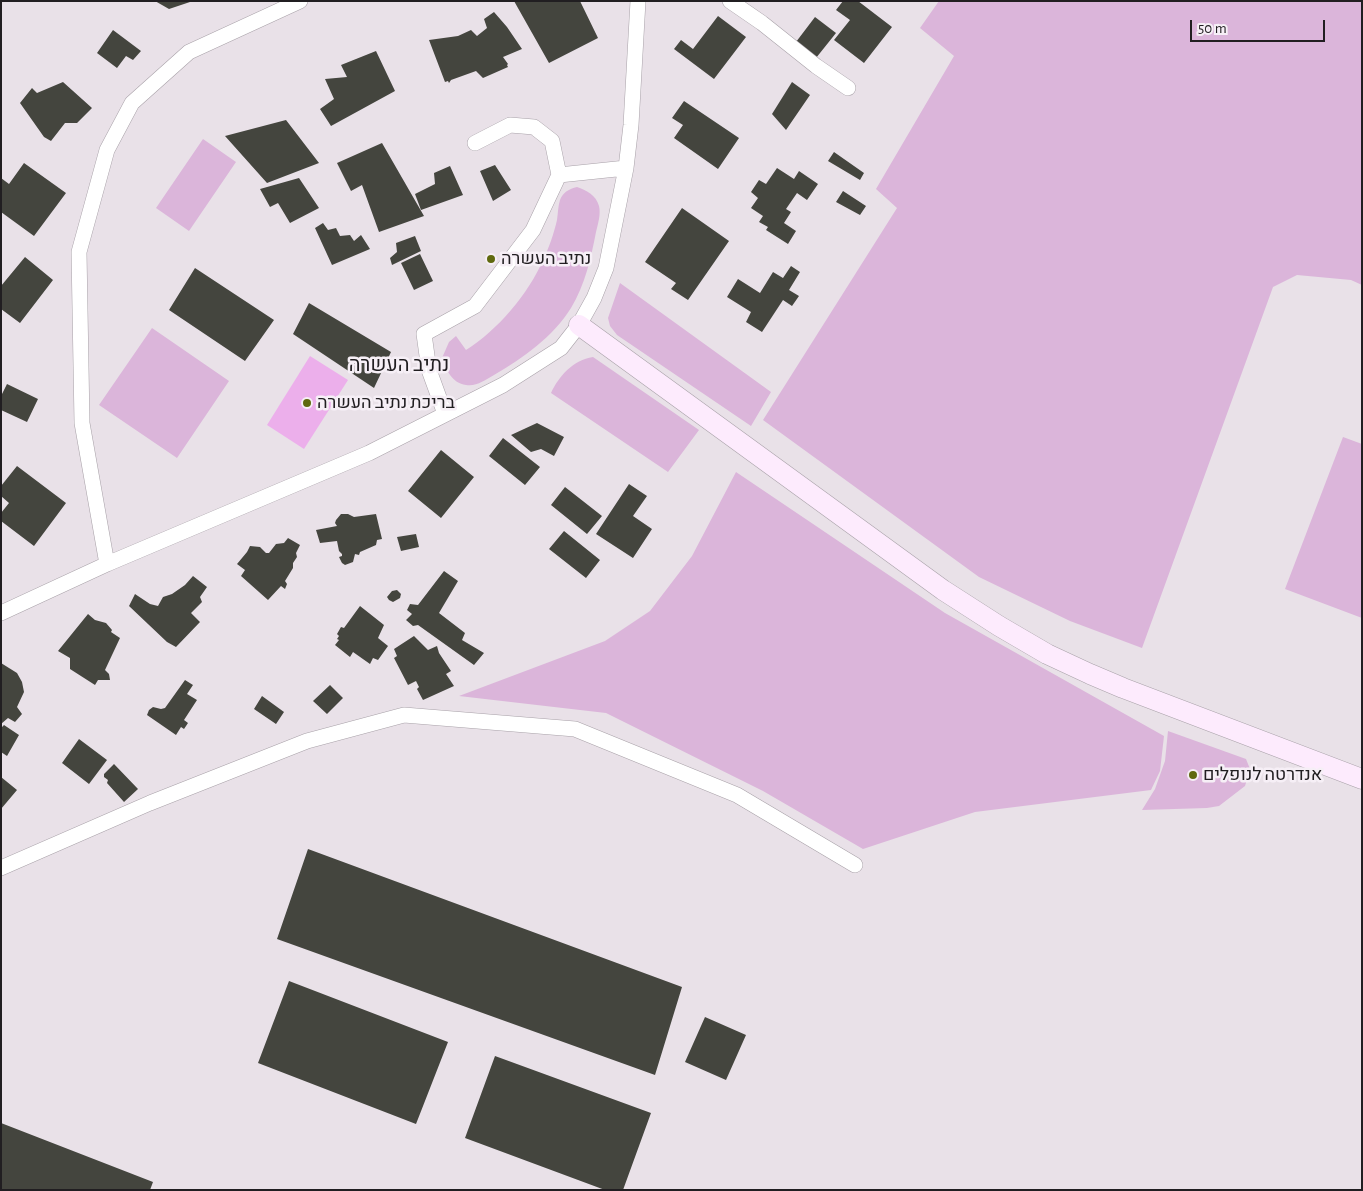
<!DOCTYPE html>
<html>
<head>
<meta charset="utf-8">
<style>
	body { margin:0 }
	#map { position:relative; width:1363px; height:1191px; overflow:hidden; background:#e9e1e8; font-family:"Alegreya Sans",sans-serif }
	canvas { display:block }
	.frame { position:absolute; inset:0; border:2px solid #211e21; pointer-events:none }
	.scale { position:absolute; left:1190px; top:20px; width:135px; height:22px; box-sizing:border-box; border:2px solid #211e21; border-top:0; padding-left:6px; font-size:15px; line-height:18px; white-space:nowrap; color:#211e21; -webkit-text-stroke:4px #f6eff6; paint-order:stroke }
</style>
</head>
<body>
<div id="map">
<canvas width="1363" height="1191"></canvas>
<div class="frame"></div>
<div class="scale">50 m</div>
</div>
<script>
const ctx = document.querySelector('canvas').getContext('2d');
ctx.lineJoin = 'round';
function fillPath(path, color) {
  ctx.fillStyle = color;
  ctx.fill(path, 'evenodd');
}
function trace(path, color, width, dash) {
  ctx.strokeStyle = color;
  ctx.lineWidth = width;
  ctx.lineCap = dash ? 'butt' : 'round';
  ctx.setLineDash(dash || []);
  ctx.stroke(path);
}
function drawText(font, color, halo, rows, align = 'center') {
  ctx.font = font + ' "Alegreya Sans",Heebo,sans-serif';
  ctx.lineWidth = 5;
  ctx.setLineDash([]);
  ctx.textBaseline = 'middle';
  ctx.strokeStyle = halo;
  ctx.fillStyle = color;
  for (const [text, x, y, turn = 0] of rows) {
    ctx.save();
    ctx.translate(x, y);
    ctx.rotate((+turn || 0) * Math.PI / 180);
    ctx.textAlign = isNaN(turn) ? turn : align;
    if (halo) ctx.strokeText(text, 0, 0);
    ctx.fillText(text, 0, 0);
    ctx.restore();
  }
}
const green = new Path2D(`
	M939,1h423v284l-11,-5 -54,-5 -24,12 -131,361 -72,-27 -91,-44 -216,-157 134,-212 -21,-19 78,-133 -34,-28z
	M203,139l33,23 -47,69 -33,-23z
	M577,187c9,3 19,8 22,19 2,8 -1,18 -3,26 -5,26 -11,53 -25,76 -18,29 -48,50 -77,67 -9,5 -18,12 -28,10 -14,-2 -20,-15 -24,-27l7,-16 7,-6 10,14c31,-19 63,-57 77,-90 6,-12 11,-27 14,-40 1,-7 1,-14 3,-20 3,-8 9,-11 17,-13z
	M620,283l151,109 -20,34 -134,-91 -7,-9 -2,-8z
	M152,328l77,53 -52,77 -78,-53z
	M593,357l106,73 -31,42 -117,-79c8,-17 22,-33 42,-36z
	M1343,437l19,7v174l-77,-29z
	M736,472l209,141 219,123 -4,35 -9,19 -176,22 -112,37 -100,-58 -157,-78 -147,-17 146,-55 45,-30 42,-55z
	M1168,731l78,28 4,10 -5,17 -26,20 -12,2 -65,2 13,-21 10,-28z`);
const water = new Path2D(`
	M310,356l38,24 -44,69 -37,-24z`);
const building = new Path2D(`
	M155,1h35v1l-21,7z
	M514,1h66l18,37 -49,25z
	M843,1h15l34,26 -28,36 -30,-23 16,-20 -14,-10z
	M494,12l13,15 15,22 -19,8 5,7 -1,1 1,2 -25,11 -7,-7 -25,9 -2,3 -1,-2 -3,1 -16,-42 29,-4 13,-6 6,6 10,-8 -3,-9z
	M718,16l28,21 -32,42 -40,-30 7,-9 12,9z
	M815,17l21,16 -20,25 -20,-16z
	M113,30l28,21 -8,9 -7,-4 -9,12 -20,-15z
	M376,51l19,40 -64,35 -11,-17 14,-10 -9,-20 22,-2 -6,-12z
	M63,82l29,26 -15,15h-12l-14,18 -7,-4 -24,-34 12,-15 5,5z
	M792,82l18,13 -24,35 -14,-16z
	M684,101l55,37 -21,31 -44,-31 9,-13 -11,-7z
	M286,120l33,43 -52,20 -42,-47z
	M382,143l42,73 -45,16 -17,-47 -11,6 -14,-28z
	M834,152l30,21 -4,7 -32,-19z
	M24,163l42,30 -32,43 -33,-24v-34l8,6z
	M495,165l16,25 -18,11 -13,-30z
	M450,166l13,29 -42,15 -6,-16 20,-10 -1,-11z
	M777,168l17,11 5,-8 19,13 -11,16 -10,-7 -11,16 5,3 -7,11 12,8 -8,13 -22,-14 2,-3 -9,-5 4,-6 -12,-8 7,-10 -7,-6 8,-12 7,4z
	M299,178l20,30 -29,15 -12,-20 -8,4 -10,-18z
	M843,191l23,15 -6,9 -24,-13z
	M682,208l47,33 -41,59 -17,-11 5,-6 -31,-21z
	M323,223l5,7 8,-2 4,8 10,-1 4,6 7,-6 9,14 -38,16 -17,-37z
	M415,236l6,15 -29,14 -2,-7 7,-6 -1,-9z
	M420,254l13,27 -19,9 -13,-27z
	M25,257l28,23 -33,43 -19,-14v-23z
	M791,266l9,6 -11,18 10,6 -7,10 -9,-6 -21,32 -16,-10 5,-10 -24,-15 11,-18 22,14 13,-21 10,6z
	M195,268l79,52 -29,41 -76,-51z
	M309,303l82,49 -17,36 -81,-54z
	M7,384l31,15 -11,23 -26,-12v-14z
	M537,423l27,14 -10,19 -13,-7 -10,3 -20,-17z
	M503,438l37,29 -15,18 -36,-29z
	M441,450l33,27 -33,41 -33,-27z
	M17,466l49,37 -32,43 -33,-25v-8l8,-10 -8,-7v-10z
	M629,484l18,12 -14,20 19,13 -19,29 -37,-24z
	M565,487l37,29 -15,18 -36,-29z
	M341,514h7l6,3 22,-3 6,25 -5,1 -1,5 -16,7 -1,3 -4,-1 -2,8 -8,3 -3,-2 -3,-6 3,-1v-2l-3,-3 -2,-10 -17,2 -4,-13 21,-4 -2,-3 1,-3z
	M564,531l36,29 -14,18 -37,-29z
	M416,534l3,13 -18,4 -4,-14z
	M288,538l12,7 -4,8 1,4 -4,6v5l-8,13 2,3 -2,5 -4,-3 -13,14 -27,-24 4,-6 -8,-6 10,-12 3,-6 10,1 6,6h3l7,-9 8,-1z
	M444,571l14,10 -19,32 26,20 -3,7 22,13 -10,12 -56,-40 -5,1 -7,-6 6,-6 -5,-4 3,-6 8,1z
	M193,576l14,11 -7,10 2,5 -11,11 9,9 -24,25 -9,-5 -38,-36 6,-12 15,10 8,2 5,-9 9,-3 13,-9z
	M397,590l4,4 -1,4 -7,4 -4,-2 -2,-3 5,-6z
	M360,606l24,19 -6,13 10,8 -10,14 -5,-2 -3,6 -17,-12 -3,5 -15,-12 4,-5 -2,-1 2,-3 -2,-2 4,-7 3,1z
	M88,614l7,6 11,3 6,7 -1,2 9,6 -15,32 4,4 1,6h-12l-3,5 -25,-16v-11l-12,-7z
	M414,636l14,14 9,-4 2,7 12,18 -5,3 8,12 -31,14 -6,-11 2,-2 -3,-6 -8,4 -14,-27 3,-2 -3,-7z
	M1,663l16,10 5,9 2,10 -7,15 5,7 -7,8 -7,-4 -7,6z
	M185,680l8,5 -6,9 10,6 -13,20 4,3 -4,6 -3,-2 -5,8 -29,-20 2,-5 4,-3 8,2 4,-1z
	M330,685l13,13 -16,16 -14,-13z
	M262,696l22,16 -8,12 -22,-15z
	M4,725l15,10 -12,21 -6,-4v-24z
	M79,739l28,21 -18,24 -27,-21z
	M114,764l24,25 -14,13 -17,-19 1,-3 -4,-3v-3z
	M1,777l16,13 -16,19z
	M308,849l374,138 -27,88 -378,-136z
	M289,981l159,61 -32,82 -158,-61z
	M705,1017l41,18 -20,45 -41,-18z
	M495,1056l156,57 -28,77h-18l-140,-52z
	M1,1123l152,59 -3,8h-149z`);
const street = new Path2D(`
	M730,1l32,22 54,43 32,22
	M559,175l67,-7
	M445,414l-16,-44 -5,-36 51,-28 58,-76 26,-55 -7,-34 -18,-14 -24,-2 -35,18
	M107,564l-25,-141 -3,-171 28,-102 25,-47 57,-51 111,-51
	M1,613l106,-49 262,-111 134,-68 58,-37 18,-23 15,-27 12,-30 20,-100 5,-43 7,-124
	M1,868l149,-65 157,-62 97,-26 171,14 162,66 118,70`);
const secondary = new Path2D(`
	M579,325l364,265 56,36 48,28 43,20 33,14 239,91`);
const markers = [
	[491,259,5,"#5f690e"],
	[307,403,5,"#5f690e"],
	[1193,775,5,"#5f690e"]
];
const poiNames = [
	["נתיב העשרה",501,259],
	["בריכת נתיב העשרה",317,403],
	["אנדרטה לנופלים",1203,775]
];
const quarterNames = [
	["נתיב העשרה",399,365]
];
fillPath(green, '#dbb5da');
fillPath(water, '#ecafeb');
fillPath(building, '#44453e');
trace(street, '#a8a1a8', 16);
trace(secondary, '#a8a1a8', 21);
trace(street, '#fff', 15);
trace(secondary, '#fdebfd', 20);
for (const [x, y, r, color] of markers) {
  const dot = new Path2D();
  dot.arc(x, y, r, 0, 2 * Math.PI);
  ctx.fillStyle = color;
  ctx.fill(dot);
  trace(dot, '#f6eff6', 2);
}
drawText('18px', '#211e21', '#f6eff6', poiNames, 'left');
drawText('20px', '#211e21', '#f6eff6', quarterNames);
</script>
</body>
</html>
